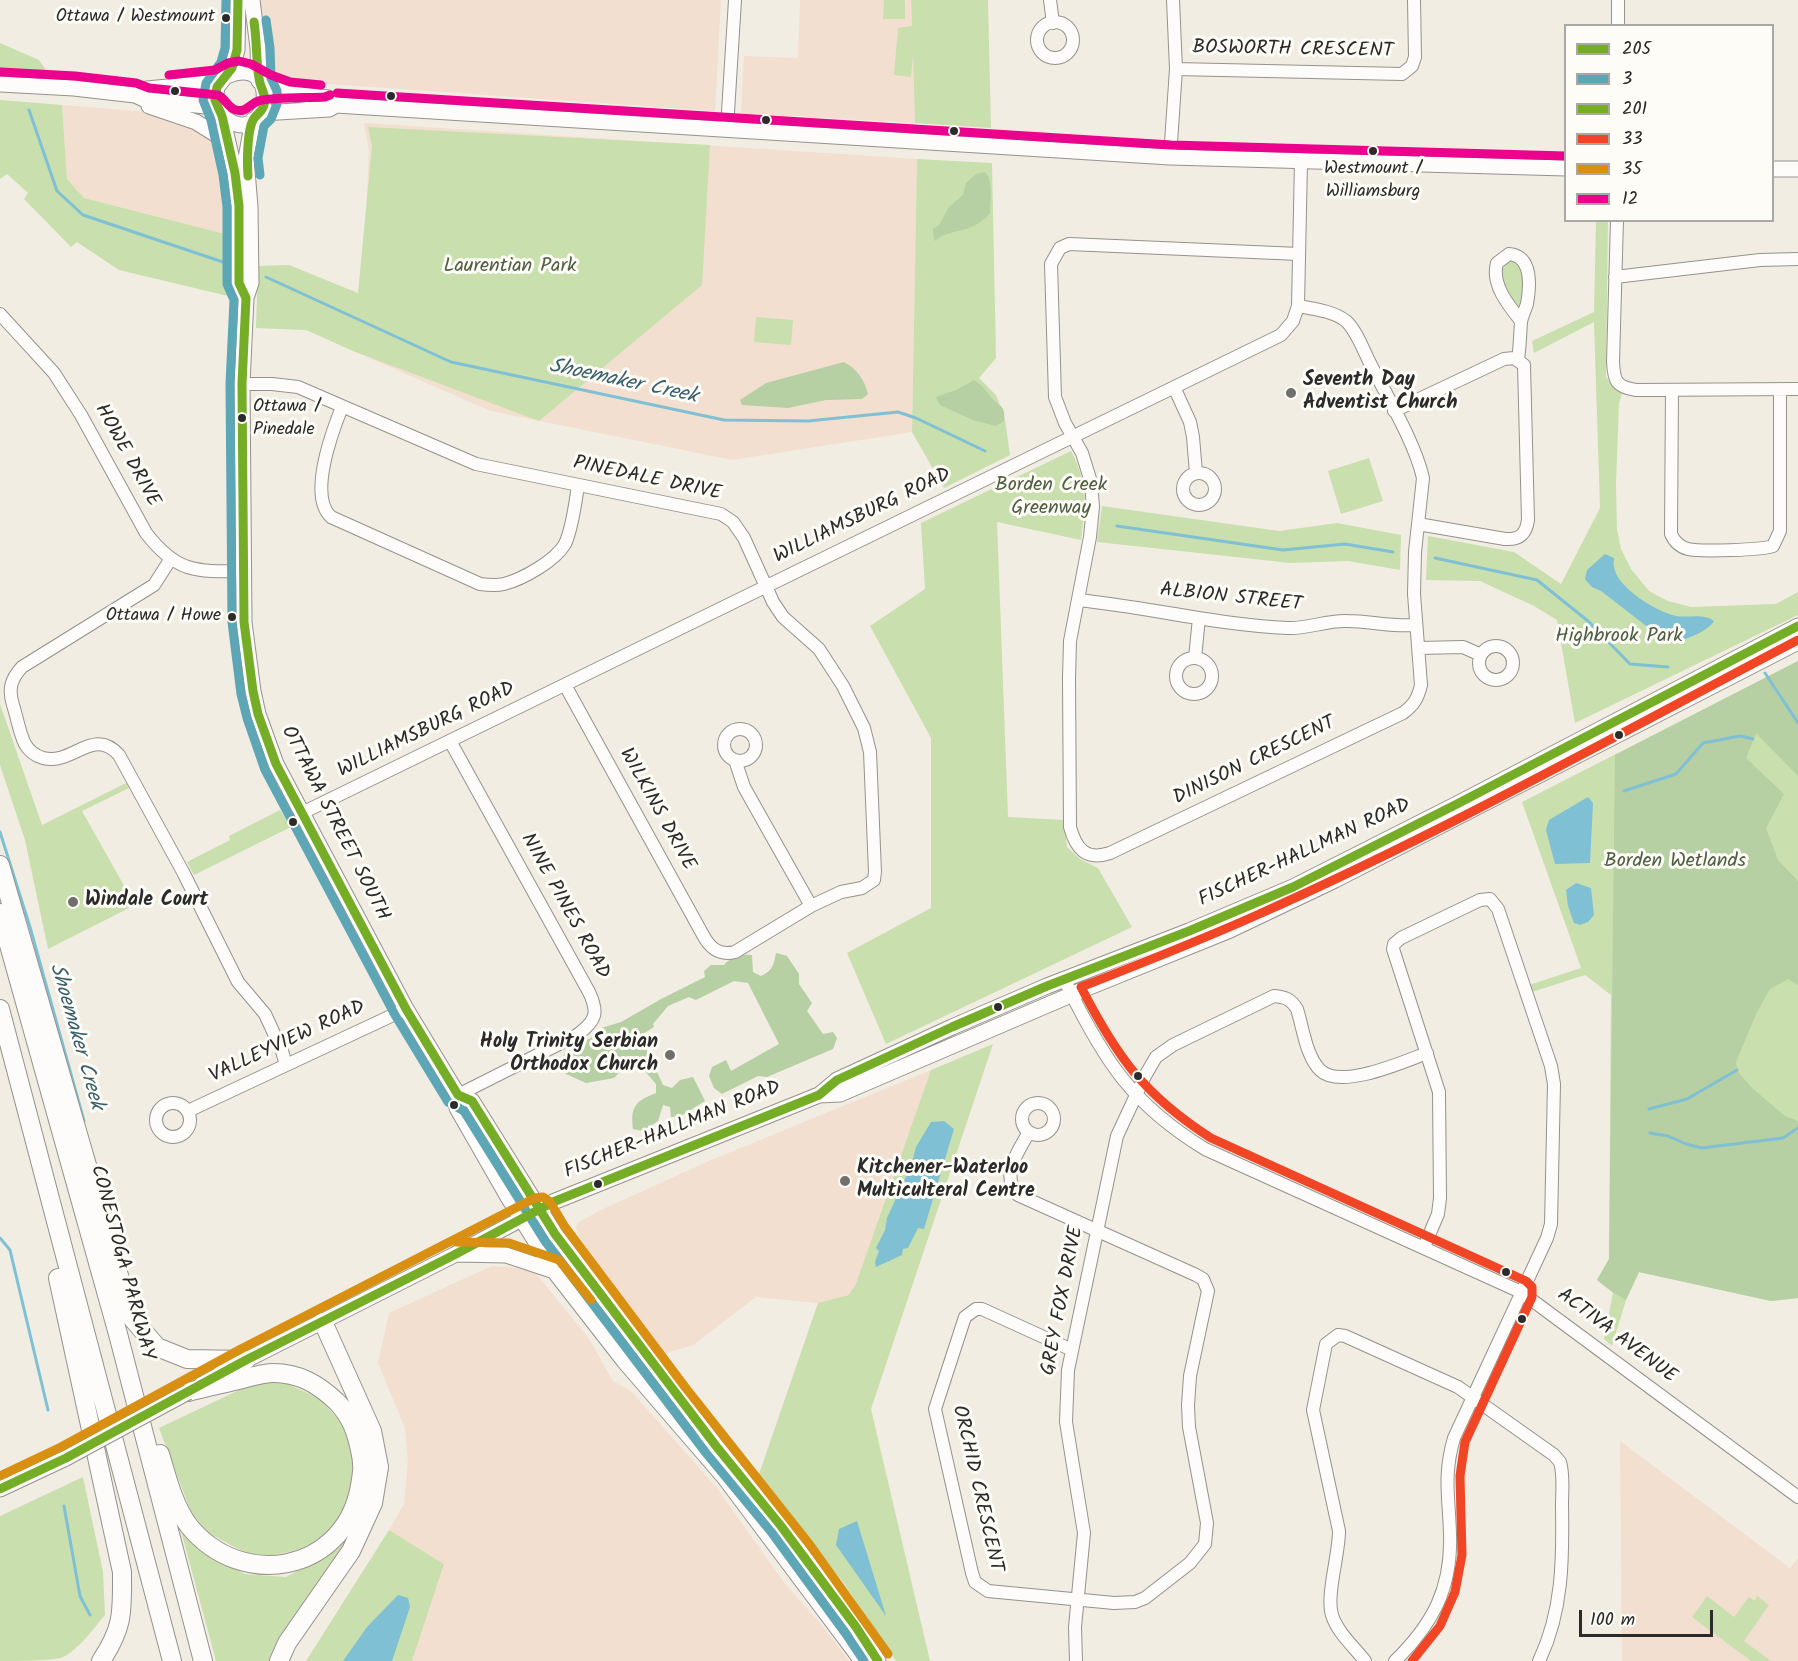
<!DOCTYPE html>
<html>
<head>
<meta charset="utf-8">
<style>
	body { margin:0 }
	#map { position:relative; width:1798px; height:1661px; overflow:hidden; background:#f1ede3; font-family:Kalam,sans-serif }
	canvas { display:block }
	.legend { position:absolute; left:1564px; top:24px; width:210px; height:198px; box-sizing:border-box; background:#fdfcf7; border:2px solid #a9a8a5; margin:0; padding:8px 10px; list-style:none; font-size:18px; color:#2b2b2b }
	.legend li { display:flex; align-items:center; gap:12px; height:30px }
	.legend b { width:30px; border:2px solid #a9a8a5 }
	.scale { position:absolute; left:1579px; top:1610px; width:134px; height:27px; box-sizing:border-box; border:3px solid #2b2b2b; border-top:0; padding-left:8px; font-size:18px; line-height:21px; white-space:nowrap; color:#2b2b2b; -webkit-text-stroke:4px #fdfcf7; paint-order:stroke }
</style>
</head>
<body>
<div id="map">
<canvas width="1798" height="1661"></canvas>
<ul class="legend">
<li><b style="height:8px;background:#75ae26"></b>205</li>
<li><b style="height:8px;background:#5ca6b5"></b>3</li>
<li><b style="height:8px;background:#75ae26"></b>201</li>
<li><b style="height:8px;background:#f14625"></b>33</li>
<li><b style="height:8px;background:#d98f12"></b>35</li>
<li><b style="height:8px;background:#eb028d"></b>12</li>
</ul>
<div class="scale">100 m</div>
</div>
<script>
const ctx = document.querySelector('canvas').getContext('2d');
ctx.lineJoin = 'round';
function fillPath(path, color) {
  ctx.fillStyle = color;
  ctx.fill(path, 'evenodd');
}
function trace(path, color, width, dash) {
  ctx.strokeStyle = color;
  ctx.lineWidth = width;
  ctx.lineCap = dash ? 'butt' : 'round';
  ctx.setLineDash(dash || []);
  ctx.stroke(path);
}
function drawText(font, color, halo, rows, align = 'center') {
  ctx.font = font + ' Kalam,sans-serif';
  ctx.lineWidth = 6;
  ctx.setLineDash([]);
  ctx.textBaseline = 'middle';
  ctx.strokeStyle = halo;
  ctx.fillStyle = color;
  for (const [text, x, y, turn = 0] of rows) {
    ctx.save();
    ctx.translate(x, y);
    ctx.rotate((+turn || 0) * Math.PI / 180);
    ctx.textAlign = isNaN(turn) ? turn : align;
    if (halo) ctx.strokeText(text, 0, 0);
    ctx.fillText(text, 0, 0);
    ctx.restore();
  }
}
const built = new Path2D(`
	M260,0h461l-6,111 -429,-30 -15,-7 -10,-11z
	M800,0h111l4,123 -174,-10 3,-57 54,2z
	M62,105l123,10 34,17 6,102 -141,-36 -17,-19z
	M364,123l553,36 -5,273 -180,28 -241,-49 -138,-60 10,-78 6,-122z
	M931,1070l-74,214 -8,11 -31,8 -62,-6 -63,48 -30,9 -82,-114 -5,-12 1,-5 24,-13 108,-49z
	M492,1266l18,1 24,4 55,68 24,42 18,10 85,96 70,98 34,38 29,38h-437l32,-97 -55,-34 15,-26 4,-44 -3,-32 -27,-65 11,-50z
	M1620,1441l170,127 8,-10v103h-176z`);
const green = new Path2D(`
	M884,0h21v19h-22z
	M911,0h77l3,128 -76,-5 -2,-68 -2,22 -17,-2 4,-47 14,-2z
	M0,43l39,17 9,13 -48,-3z
	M0,100l62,5 5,74 17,19 141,36 3,62 -109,-26 -42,-28 -6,5 -47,-48 4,-6 -21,-19 -7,5z
	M368,127l342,18 -8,140 -163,136 -186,-70 -47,-21 -50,-2 2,-62 31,-1 69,28 14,-147z
	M917,159l75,4 4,195 -17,20 17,17 9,24 5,36 -66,33 -32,-56z
	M1596,221h12l-2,156 11,14 5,3 -3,9 -3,81 1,45 4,20 10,20 18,22 19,10 23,6 85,-3 22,-12v23l-223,108 -18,-103 -23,-14 -54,-25 -54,-1 2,-44 86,16 47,32 39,-76 -6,-186 -60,31 -2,-12 62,-29z
	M1512,260c15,7 10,30 9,44l-4,3h-3l-15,-31v-9z
	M756,317l37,3 -2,25 -37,-3z
	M1071,451c18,35 15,51 10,89l-84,-18 11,295 56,3 3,27 13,12 18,9 34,59 -246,117 -39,-91 84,-45v-170l-61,-112 55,-37 -4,-66z
	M1369,458l14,43 -42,13 -13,-43z
	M1102,506l177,25 58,-8 64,12 -1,35 -52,-9 -57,2 -194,-21z
	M1798,661v637l-27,3 -132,-29 -13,28 -14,46 -8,-7 9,-46 -16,-13 12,-21 2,-264 -26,-20 -53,17 -3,-7 52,-17 -59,-166z
	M0,704l42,121 84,-42 3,5 -47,23 53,94 -87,44 -23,-109 -25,-75z
	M280,810l11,17 -97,48 -7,-13 43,-22 -1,-4z
	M993,1044l-122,365 59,252h-34l-53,-79 -85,-105 60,-174 31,-8 7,-11 75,-214z
	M256,1382l32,2 32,15 28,31 8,48 -18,47 -16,14 -25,11 -27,6 -24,-3 -38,-20 -17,-21 -32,-84z
	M83,1477l20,95 2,43c-12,14 -26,35 -44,43 -18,3 -42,3 -61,3v-145z
	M389,1530l55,34 -32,97h-106z
	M181,1531l22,21 42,22 41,3 41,-22 23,-17 -80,123h-54z
	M1707,1596l27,21 15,-20 6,4 2,-5 12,9 -25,36 27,20h-20l-59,-44z`);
const forest = new Path2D(`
	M985,172c9,10 5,28 5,41 -20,23 -35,13 -56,28l-1,-12 6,-4 10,-18 14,-12 3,-12 10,-9z
	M844,362c14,8 20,17 24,32l-6,5 -36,1 -38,8 -46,-3 -2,-5 26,-17z
	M974,380c10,8 9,6 17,17 8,10 15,7 13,24l-8,5 -23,-6 -33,-15 -4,-8 20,-7z
	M1798,661v115l-42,-43 -10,25 38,36 -18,34 12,32 20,21v104l-10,-6 -18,10 -14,25 -20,48 2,10 14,16 33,28 13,5v177l-27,3 -132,-29 -13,28 -12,-7 -17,-13 12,-21 6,-504z
	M776,953l11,3 12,18v10l13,19 -5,8 16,23 10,-2 4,6 -4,11 -66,28 -9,-1 -36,18 -8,-6 -5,-12 3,-9 14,-7 5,11 48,-27 -31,-61 -14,-2 -38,19 -7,-3 -21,9 -15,18 1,3 -11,7 3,4 1,13 16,34 9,3 8,-8 13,-3 12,24 -24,15 -10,1 -1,-10 -7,-2 -5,16 -15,10 -10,-2c-3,-23 3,-28 23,-36v-9l-20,-23 -17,3 -1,10 -4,4 -28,5 -20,-9 -6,-10 5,-12 8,-7 18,-7 7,-9 23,-7 42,-24 42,-21 -1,-6 7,-6h13c8,-9 15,-11 28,-10l1,17 8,4c11,-5 13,-11 15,-23z`);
const water = new Path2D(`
	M1605,554l9,4c0,3 -1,6 0,9 3,21 43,45 62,49 12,2 28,-3 38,5 -4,8 -23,17 -33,19 -8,1 -16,-2 -23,-5l-57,-44 -9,-4 -7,-8 2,-9z
	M1588,797l5,6 -3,60 -35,1 -9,-34 3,-10z
	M1576,883l15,5 3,27 -6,7 -8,3 -6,-2 -6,-17 -2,-16z
	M944,1121l10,8 -30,100 -6,-1 -10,20 -5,1 -1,6 -26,12 -1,-5 4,-11 -3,-3 9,-18 2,-12 24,-52 5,-19 15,-25z
	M857,1521l29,95 -50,-71 3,-16z
	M398,1595l10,3 2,9 -18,54h-49l24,-34z`);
const stream = new Path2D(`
	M29,110l28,81 26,24 140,47
	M266,277l185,85 273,58 84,1 90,-9 18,6 69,33
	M1117,526l166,24 62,-6 48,8
	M1435,558l102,22 51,41 42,43 38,3
	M1765,673l33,50
	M1624,791l52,-17 27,-31 37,-7 13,3
	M0,832l30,95 54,194
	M1649,1109l38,-10 50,-29
	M1650,1133l18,3 18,8 16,4 81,-10 15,-10
	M116,1234l6,17
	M0,1238l10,12 38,160
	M64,1506l16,90 10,19`);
const minor = new Path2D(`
	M1050,0l3,23
	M1618,0v26
	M1037 40a18 18 0 1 1 36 0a18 18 0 1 1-36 0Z
	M1176,69l226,5 10,-8 3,-9 -1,-57
	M727,128l8,-128
	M1170,157l6,-88 -3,-69
	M1617,220l-4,142c1,19 3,25 23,28l162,-1
	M1615,277l145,-17 38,-1
	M1298,306c16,3 35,5 48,15 11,10 18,31 25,44 17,33 44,78 52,113l-8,74 -1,42 7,91c-3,13 -7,20 -18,28l-293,140c-24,8 -34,-4 -40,-26l-1,-149 1,-37 20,-104 3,-30 -2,-25 -9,-29 -17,-30 -10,-26 -4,-133 9,-16 9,-4 230,10
	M0,314l54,59 27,42 65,118c30,39 49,39 96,38
	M1518,359c2,-12 2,-24 3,-37 1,-6 4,-12 6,-18 3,-17 6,-48 -18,-50l-12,9c-6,21 11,42 24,58
	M242,384h30l26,3 178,77 245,50 12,8 11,16 29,64 10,15 36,32 24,37 21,42 6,24 5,120 -1,8 -12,8 -21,4 -30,14 -76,46c-16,4 -25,-4 -32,-17l-138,-250
	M1174,387l16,35 3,15 3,36
	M1672,390l-1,144c3,7 9,13 17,15 12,3 74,1 85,-3l7,-15v-142
	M342,407c-10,25 -34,89 -11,110l149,67c8,1 16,2 24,0 19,-5 51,-23 61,-40 6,-13 11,-44 13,-59
	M1394,411l110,-52 10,-1 10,7 4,155c-2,15 -9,20 -23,19l-87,-15
	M1183 489a16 16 0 1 1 32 0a16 16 0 1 1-32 0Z
	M170,560l-16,25 -132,82c-11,12 -14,22 -9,38 4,12 6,27 12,39 4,7 11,12 18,14 29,8 50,-32 76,-3l64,117 55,110 27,32 17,37 4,14
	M1078,600c70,7 139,25 210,28 20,1 39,-8 59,-7 23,0 45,6 69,4
	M1479 663a17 17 0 1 1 34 0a17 17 0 1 1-34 0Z
	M1419,648l44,-1 18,8
	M1195,658l4,-40
	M1176 676a18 18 0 1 1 36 0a18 18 0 1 1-36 0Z
	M724 745a16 16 0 1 1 32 0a16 16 0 1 1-32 0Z
	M450,741l139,251c10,21 7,29 -12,43l-119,60
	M735,760l9,27 67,119
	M302,813l979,-478 12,-14 5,-15 3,-145
	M1068,987c37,75 65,118 137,162l316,143 277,205
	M156 1120a17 17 0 1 1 34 0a17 17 0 1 1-34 0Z
	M1022 1119a16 16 0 1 1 32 0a16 16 0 1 1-32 0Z
	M188,1111l218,-102
	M1029,1132c-11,20 -29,43 -11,63l178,80 7,4 5,12 -18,85 -2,29 1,22 18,96 -2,21 -15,19 -45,35 -10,4 -21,1 -126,-12 -13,-9 -3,-9 -37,-164 30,-92 11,-8h6l90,41
	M1076,1661l-1,-34 9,-94 -18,-111 2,-52 49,-234 28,-60 11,-19 17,-12 101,-49c11,1 17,3 23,13 6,19 9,47 23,61 20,20 83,-8 107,-17
	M1365,1661c-10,-13 -28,-29 -33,-46 -6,-20 7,-60 7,-84l-26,-121 13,-66 12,-9 7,1 113,51 96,68 6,7c4,13 2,29 2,43 1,54 1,106 -23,156
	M1395,1661c38,-37 57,-73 55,-127 -1,-37 -7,-58 4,-96l93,-200 4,-14 3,-140 -3,-18 -53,-157 -8,-10 -10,1 -79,38 -7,6 -1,5 46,143 1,106 -2,16 -14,33`);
const major = new Path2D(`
	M238,0l-1,50 -5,18 -15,19 -2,13 7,16 13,57 4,33v77l7,15
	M252,0l6,48 1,33
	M261,83l27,10 40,5 8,7
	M0,84l74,4 61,7 11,5 70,7
	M135,95l12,-6 73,-7
	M336,105l834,52 396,11
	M149,106l47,16 32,20
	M261,113l68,-4 7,-4
	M222,116c48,39 62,-65 5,-40
	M253,120l-7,38 4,49 1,76 -5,15 -4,86 2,238 9,69 5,23 18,50 130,245 52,86 -1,13 51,89 46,74 70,90 100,116 138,184
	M1772,169h26
	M458,1095l14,6 83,133 161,212 65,80 75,101 22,34
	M819,1095l21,-1 247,-106 143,-58 105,-50 463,-238
	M457,1254l49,1 48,16
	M201,1385l45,-25 208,-105 99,-53 266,-107 18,-15 115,-53 95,-41 142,-55 104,-44 164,-83 341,-178
	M0,1489l66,-31`);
const highway = new Path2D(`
	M0,865l131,452 26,30 30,12 59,1
	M0,913l118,421 85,327
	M0,1009l172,652
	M58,1278l64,294c0,40 2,54 -21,89
	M160,1454c7,24 14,52 29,72 52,64 152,47 170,-35 3,-17 5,-24 1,-41 -4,-19 -9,-33 -23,-48 -19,-18 -38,-29 -64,-29 -9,0 -18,3 -27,5 -19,5 -39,9 -58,14
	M279,1661l8,-18 64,-92 22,-48 6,-36 -7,-36 -49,-109`);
const majorBridge = new Path2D(`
	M66,1458l122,-66`);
const bus1 = new Path2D(`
	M238,0l-1,50 -5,18 -15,19 -2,13 7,16 13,57 4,33v77l7,15 -4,86 2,238 9,69 5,23 18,50 130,245 52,86 14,6 83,133 161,212 65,80 75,101 22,34
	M248,176c-1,-13 -1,-45 5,-56 3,-6 9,-7 11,-15 3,-10 -4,-17 -5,-27 -3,-18 -2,-37 -5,-56`);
const bus2 = new Path2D(`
	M226,0l-1,48 -4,14 -15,21 -3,17 8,20 12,55 4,32v77l7,16 -4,84 2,238 9,72 6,24 18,52 130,245 53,87 16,9 81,130 161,212 66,80 74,101 18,27
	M260,175l-2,-17 6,-32 7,-7 6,-15v-13l-6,-13 -1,-30 -4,-28`);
const bus3 = new Path2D(`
	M0,1489l66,-31 180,-98 208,-105 99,-53 266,-107 18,-15 115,-53 95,-41 142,-55 104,-44 164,-83 341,-178`);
const bus4 = new Path2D(`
	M1412,1661l28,-35 15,-34 7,-37 -2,-79 5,-34 67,-145v-10l-6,-6 -315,-143c-67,-43 -94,-81 -130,-151 59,-23 118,-46 176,-72 185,-82 362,-181 541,-275`);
const bus5 = new Path2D(`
	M456,1242l53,1 50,17 32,40
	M0,1476l61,-29 180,-98 294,-151 8,-1 7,5 15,25 120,160 125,158 78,109`);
const bus6 = new Path2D(`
	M1,72l74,4 61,7 13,5 69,7c8,4 10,13 18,15 10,3 14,-6 22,-9 14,-4 50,-3 67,-4l5,-2
	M169,75l46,-5 13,-7 11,-2 12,3 20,11 19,7 31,3
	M337,93l834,52 395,11`);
const markers = [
	[226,18,5,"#2b2b2b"],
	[175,91,5,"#2b2b2b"],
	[391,96,5,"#2b2b2b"],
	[766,120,5,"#2b2b2b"],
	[954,131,5,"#2b2b2b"],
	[1373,151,5,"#2b2b2b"],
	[1291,393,6,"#706f6b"],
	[242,418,5,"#2b2b2b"],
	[232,617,5,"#2b2b2b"],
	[1619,735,5,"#2b2b2b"],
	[293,822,5,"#2b2b2b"],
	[73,902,6,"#706f6b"],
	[998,1007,5,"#2b2b2b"],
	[670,1055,6,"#706f6b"],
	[1138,1076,5,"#2b2b2b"],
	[454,1105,5,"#2b2b2b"],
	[845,1181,6,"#706f6b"],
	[598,1184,5,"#2b2b2b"],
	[1506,1272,5,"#2b2b2b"],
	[1522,1319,5,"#2b2b2b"]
];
const busNames = [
	["Ottawa / Westmount",215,18],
	["Westmount /",1373,170,"center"],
	["Williamsburg",1373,193,"center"],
	["Ottawa /",253,408,"left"],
	["Pinedale",253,431,"left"],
	["Ottawa / Howe",221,617]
];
const streetNames = [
	["BOSWORTH CRESCENT",1293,51,1],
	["HOWE DRIVE",126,456,61],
	["PINEDALE DRIVE",647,480,12],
	["WILLIAMSBURG ROAD",863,517,-26],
	["ALBION STREET",1231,599,6],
	["WILLIAMSBURG ROAD",427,731,-26],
	["DINISON CRESCENT",1255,762,-26],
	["WILKINS DRIVE",656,810,61],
	["OTTAWA STREET SOUTH",334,824,63],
	["FISCHER-HALLMAN ROAD",1305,854,-25],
	["NINE PINES ROAD",564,907,61],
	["VALLEYVIEW ROAD",288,1043,-25],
	["FISCHER-HALLMAN ROAD",673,1131,-22],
	["CONESTOGA PARKWAY",121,1263,75],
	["GREY FOX DRIVE",1064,1301,-79],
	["ACTIVA AVENUE",1616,1337,37],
	["ORCHID CRESCENT",976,1489,77]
];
const parkNames = [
	["Laurentian Park",510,268],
	["Borden Creek",1051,487],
	["Greenway",1051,510],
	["Highbrook Park",1619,638],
	["Borden Wetlands",1675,863]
];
const poiNames = [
	["Seventh Day",1303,382],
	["Adventist Church",1303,405],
	["Windale Court",85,902],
	["Holy Trinity Serbian",658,1044,"right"],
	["Orthodox Church",658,1067,"right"],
	["Kitchener-Waterloo",857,1170],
	["Multiculteral Centre",857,1193]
];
const waterNames = [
	["Shoemaker Creek",623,383,12],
	["Shoemaker Creek",75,1037,74]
];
fillPath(built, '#f2dfcf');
fillPath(green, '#c9dfad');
fillPath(forest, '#b6cfa3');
fillPath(water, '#7fc0d4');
trace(stream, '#7fc0d4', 3);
trace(minor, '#95928d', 14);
trace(major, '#95928d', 17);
trace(highway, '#95928d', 20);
trace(minor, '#fdfcfb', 12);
trace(major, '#fdfcfb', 15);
trace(highway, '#fdfcfb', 18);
trace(majorBridge, '#95928d', 17, []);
trace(majorBridge, '#fdfcfb', 15);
trace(bus1, '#75ae26', 9);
trace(bus2, '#5ca6b5', 9);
trace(bus3, '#75ae26', 9);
trace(bus4, '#f14625', 9);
trace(bus5, '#d98f12', 9);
trace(bus6, '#eb028d', 9);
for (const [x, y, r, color] of markers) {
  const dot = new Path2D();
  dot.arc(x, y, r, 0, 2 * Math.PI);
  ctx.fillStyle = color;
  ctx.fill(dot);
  trace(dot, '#fdfcf7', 2);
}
drawText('18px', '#2b2b2b', '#fdfcf7', busNames, 'right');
drawText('20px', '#2b2b2b', '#fdfcf7', streetNames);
drawText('20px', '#505e44', '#fdfcf7', parkNames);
drawText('bold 20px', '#2b2b2b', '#fdfcf7', poiNames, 'left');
drawText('italic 21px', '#395f6c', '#fdfcf7', waterNames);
</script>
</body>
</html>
